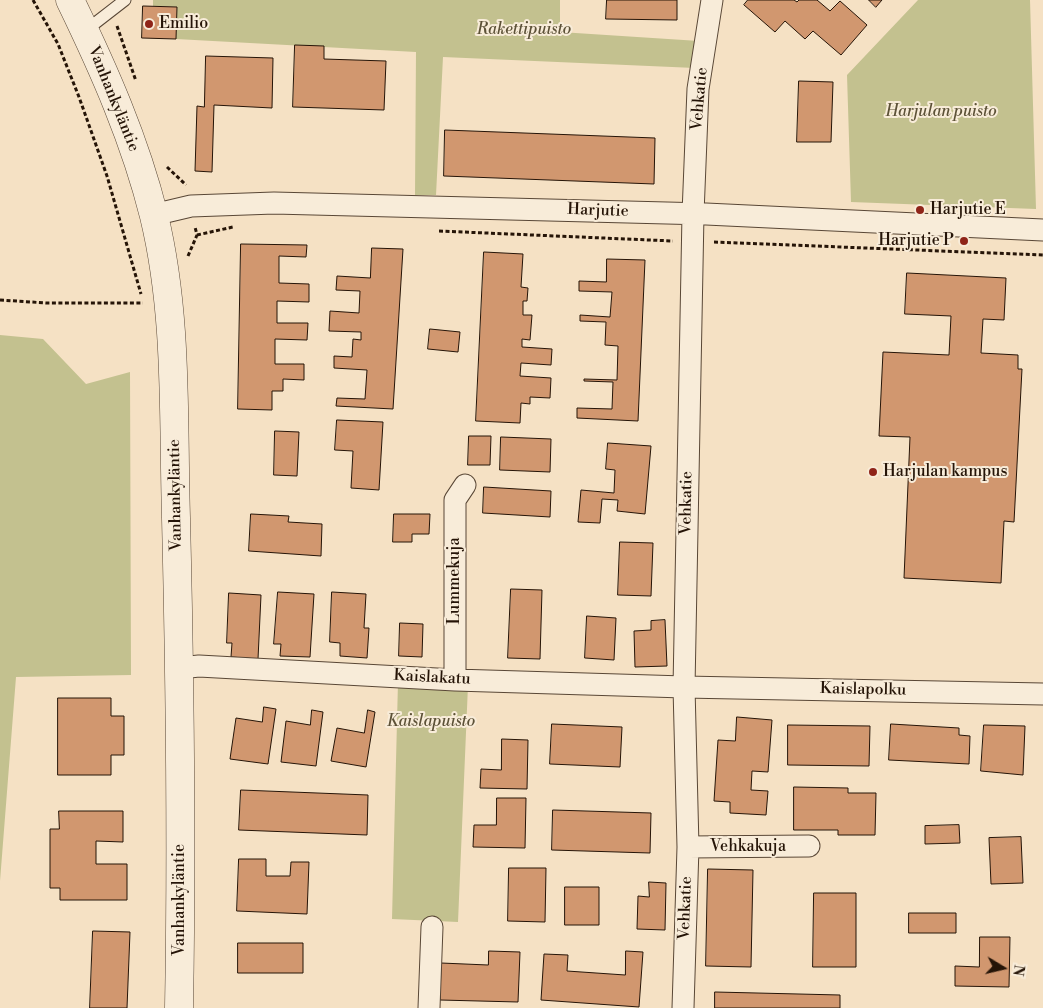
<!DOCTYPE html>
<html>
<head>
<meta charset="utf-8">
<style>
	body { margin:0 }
	#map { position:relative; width:1043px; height:1008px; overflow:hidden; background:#f5e1c4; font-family:"Libre Bodoni",serif }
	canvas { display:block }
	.north { position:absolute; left:978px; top:943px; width:50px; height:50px; -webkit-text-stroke:4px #f8ecd9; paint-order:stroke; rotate:99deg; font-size:14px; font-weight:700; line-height:20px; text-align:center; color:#251407 }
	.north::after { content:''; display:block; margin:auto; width:18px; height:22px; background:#251407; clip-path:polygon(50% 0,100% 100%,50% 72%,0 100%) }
</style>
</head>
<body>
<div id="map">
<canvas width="1043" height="1008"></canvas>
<div class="north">N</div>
</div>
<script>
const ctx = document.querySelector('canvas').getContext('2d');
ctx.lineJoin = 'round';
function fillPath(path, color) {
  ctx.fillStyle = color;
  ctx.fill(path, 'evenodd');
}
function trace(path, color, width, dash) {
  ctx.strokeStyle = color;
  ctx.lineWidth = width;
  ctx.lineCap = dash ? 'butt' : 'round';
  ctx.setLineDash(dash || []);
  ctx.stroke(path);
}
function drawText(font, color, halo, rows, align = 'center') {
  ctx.font = font + ' "Libre Bodoni",serif';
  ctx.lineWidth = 4;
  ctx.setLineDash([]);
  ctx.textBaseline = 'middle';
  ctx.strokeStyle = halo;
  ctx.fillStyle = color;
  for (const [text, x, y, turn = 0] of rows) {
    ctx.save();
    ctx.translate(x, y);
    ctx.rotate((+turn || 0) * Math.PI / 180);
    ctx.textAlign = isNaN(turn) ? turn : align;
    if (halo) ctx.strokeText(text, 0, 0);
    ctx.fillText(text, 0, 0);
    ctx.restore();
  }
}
const green = new Path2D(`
	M153,0h407v32l139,9 -4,27 -252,-11 -7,138h-21l1,-143 -240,-13 1,-32 -24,-1z
	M918,0h112l6,209 -185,-7 -4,-127z
	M0,335l43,4 43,45 44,-12 1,303 -115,2 -16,204z
	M398,682l70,3 -10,237 -66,-3z`);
const building = new Path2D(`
	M607,0h70v20l-71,-1z
	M748,0h46l3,2 2,-2h18l13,11 10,-10 27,24 -26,30 -28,-24 -8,8 -20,-18 -10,11 -31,-27z
	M869,0h13l-6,7z
	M143,6l34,1 -1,32 -34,-1z
	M295,45l29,1v13l62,2 -2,49 -91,-3z
	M206,56l67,2 -1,50 -58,-3 -2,67 -17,-1 2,-65 7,1z
	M799,81l34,1 -2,60h-34z
	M445,130l210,8 -1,46 -210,-8z
	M241,244l66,1 -1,12 -27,-1v27l30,1v18l-32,-1v22h31l-1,17 -32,-1v25h29v16l-21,-1v12h-11v19l-34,-1z
	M372,248l31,1 -10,160 -57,-3 1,-8 28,1 2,-29 -33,-2v-12l18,1 1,-18 8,1v-8l-32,-1 1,-20 29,2 1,-22 -24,-1 1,-14 33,2z
	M484,252l39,2 -2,33 7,1 -1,13h-4v14h9l-2,25 -8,-1v8l30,2 -1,16 -30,-2 -1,13 31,2 -1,20 -20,-1v7l-9,-1 -1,20 -44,-2z
	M607,259l38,1 -7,161 -61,-3v-10l35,1 1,-27 -29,-1v-2l33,1 1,-34 -13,-1 1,-23 -26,-1v-6l30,2 2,-25 -33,-1v-10l27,1z
	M907,273l99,5 -2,42 -21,-1 -2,34 37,2v14h4l-8,153 -10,-1 -3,62 -97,-5 6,-141 -31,-1 4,-84 66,3 2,-39 -46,-2z
	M430,329l30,3 -2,20 -30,-3z
	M337,420l46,2 -4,68 -28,-2 2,-37 -18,-1z
	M275,431l24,1 -2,44 -23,-1z
	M469,436h22l-1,29h-22z
	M501,437l50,2 -1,33 -50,-2z
	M608,443l43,3 -6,68 -28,-3 1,-11 -16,-1 -2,24 -22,-1 3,-32 33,3 1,-23 -9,-1z
	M484,487l67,4 -1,26 -67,-4z
	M251,514l38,2 -1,6 34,2 -1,32 -72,-5z
	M394,514h36l-1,20h-17v8h-19z
	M620,542l33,1 -2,53 -33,-1z
	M511,589l31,1 -2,69 -32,-1z
	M278,592l36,2 -4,63 -30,-1 1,-12h-7z
	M332,592l34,2 -2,34h5l-2,30 -27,-2v-13l-10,-1z
	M229,593l32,2 -3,64 -27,-2 1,-14h-5z
	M587,616l29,2 -2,42 -29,-2z
	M665,620l2,46 -32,1 -1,-36 17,-1v-9z
	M400,623l23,1 -1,33 -23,-1z
	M58,698h53v18h13v39h-13v20h-53z
	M264,707l12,2 -8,55 -38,-5 6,-41 26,4z
	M312,710l11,2 -7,54 -35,-4 5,-41 24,4z
	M368,710l7,2 -9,55 -35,-6 6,-33 27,5z
	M737,717l35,3 -4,52 -16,-1 -1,19 17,1 -2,24 -36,-2v-11l-16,-1 4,-61 17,1z
	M552,724l70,3 -2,40 -70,-3z
	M891,724l68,4v7l11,1 -1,28 -80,-4z
	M788,725l82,1 -1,40 -81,-1z
	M984,725l41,1 -2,49 -42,-4z
	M502,739l26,1 -1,49 -47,-1 1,-19 20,1z
	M794,787l54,1v5h28l-1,42h-37v-5h-44z
	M241,790l127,5 -1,40 -128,-5z
	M497,798h29l-1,50 -52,-1 1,-22h22z
	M553,810l98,3 -1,40 -98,-3z
	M59,811h64v31l-27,-1v23h31v36h-67v-12h-10v-59h9z
	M959,825l1,18 -35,1v-18z
	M1021,837l2,46 -32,1 -2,-46z
	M239,859h27v17h24l1,-14h18l-2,52 -70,-3z
	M509,868h37l-1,54 -37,-1z
	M708,869l45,1 -2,97 -45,-1z
	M649,882l17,1 -1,47 -28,-1 1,-33 11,1z
	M565,887h34v38h-34z
	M814,893h42v74h-43z
	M909,913h47v20h-47z
	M93,931l37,1 -3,76h-37z
	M980,937h30l-1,50 -54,-1v-20l24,1z
	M238,943h65v30h-65z
	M489,951l31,1 -2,50 -78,-2 1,-37 47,2z
	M626,951l17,1 -4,55 -98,-7 3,-46 24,1 -1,16 58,4z
	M715,992l125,3v13h-125z`);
const path = new Path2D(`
	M33,0l25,44 21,53 28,79 34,118
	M117,26l19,55
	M167,167l19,18
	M439,231l234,10
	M197,235l36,-8
	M714,242l329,13
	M188,256l9,-21 -2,-8
	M0,300l46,3h97`);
const service = new Path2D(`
	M85,31l40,-31`);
const minor = new Path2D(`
	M153,215l38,-9 83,-3 432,11 337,16
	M180,668l19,-2 256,14 229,7 359,7
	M455,680v-180l10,-15
	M688,847l121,-1
	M429,1008l3,-81
	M683,1008l5,-161 -4,-160 9,-473 5,-125 14,-89`);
const tertiary = new Path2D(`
	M70,0c34,70 65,140 84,216 24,99 19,201 22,302 4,164 6,327 3,490`);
const markers = [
	[149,24,5,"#8f2418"],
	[920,210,5,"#8f2418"],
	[964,241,5,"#8f2418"],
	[873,472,5,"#8f2418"]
];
const poiNames = [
	["Emilio",159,24],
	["Harjutie E",930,210],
	["Harjutie P",954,241,"right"],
	["Harjulan kampus",883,472]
];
const parkNames = [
	["Rakettipuisto",524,30],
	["Harjulan puisto",941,112],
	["Kaislapuisto",431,722]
];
const streetNames = [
	["Vanhankyläntie",113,99,68],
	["Vehkatie",700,99,-85],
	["Harjutie",598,211,2],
	["Vanhankyläntie",176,495,-91],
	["Vehkatie",687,503,-89],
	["Lummekuja",455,581,-90],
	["Kaislakatu",432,678,3],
	["Kaislapolku",863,690,1],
	["Vehkakuja",748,847],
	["Vanhankyläntie",180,900,-90],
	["Vehkatie",686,908,-88]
];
fillPath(green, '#c3c18f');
fillPath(building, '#d1976f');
trace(building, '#251407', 1);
trace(service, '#594736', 13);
trace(minor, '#594736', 23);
trace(tertiary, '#594736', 29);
trace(path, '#251407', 3, [4, 2.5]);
trace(service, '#f8ecd9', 11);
trace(minor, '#f8ecd9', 21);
trace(tertiary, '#f8ecd9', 28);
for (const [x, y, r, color] of markers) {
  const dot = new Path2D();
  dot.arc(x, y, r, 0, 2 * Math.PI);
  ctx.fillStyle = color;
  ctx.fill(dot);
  trace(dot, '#f8ecd9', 2);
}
drawText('16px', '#251407', '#f8ecd9', poiNames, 'left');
drawText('italic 16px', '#5c5137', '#f8ecd9', parkNames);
drawText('16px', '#251407', '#f8ecd9', streetNames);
</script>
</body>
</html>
